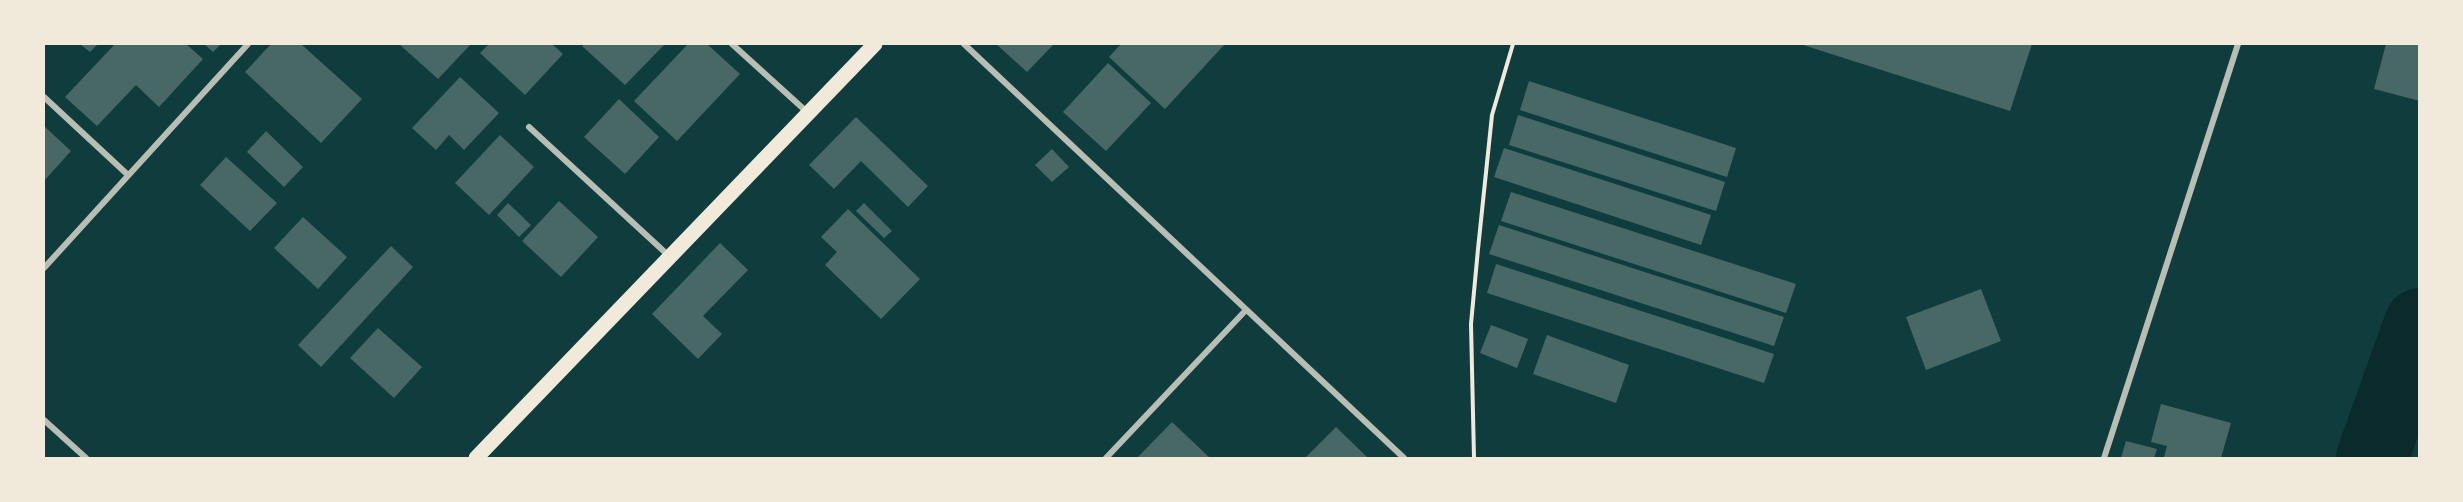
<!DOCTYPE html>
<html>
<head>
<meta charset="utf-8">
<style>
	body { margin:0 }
	#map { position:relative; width:2463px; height:502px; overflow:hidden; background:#0f3d3e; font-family:Georgia,serif }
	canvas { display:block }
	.frame { position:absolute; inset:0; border:45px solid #f1e9da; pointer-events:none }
</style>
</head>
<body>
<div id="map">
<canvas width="2463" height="502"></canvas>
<div class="frame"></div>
</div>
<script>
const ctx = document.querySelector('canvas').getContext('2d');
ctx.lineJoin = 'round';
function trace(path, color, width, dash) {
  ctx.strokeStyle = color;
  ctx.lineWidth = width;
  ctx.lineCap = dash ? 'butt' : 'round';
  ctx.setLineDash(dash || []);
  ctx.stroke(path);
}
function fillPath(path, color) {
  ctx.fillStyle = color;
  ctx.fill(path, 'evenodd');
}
const river = new Path2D(`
	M2372,458l48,-134`);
const building = new Path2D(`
	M80,44h18l-8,8z
	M115,44h71l17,15 -44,48 -23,-22 -39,41 -32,-29z
	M204,44h17l-8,8z
	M271,44h30l61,55 -41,44 -76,-71z
	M399,44h72l-33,35z
	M489,44h63l11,10 -38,41 -45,-42z
	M585,44h80l-40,41 -43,-39z
	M688,44h19l33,30 -63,67 -43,-40z
	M996,44h58l-27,28z
	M1121,44h101l2,1 -59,64 -56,-52z
	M1800,44h232l-22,67z
	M2386,44l34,1v56l-46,-12z
	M1108,63l43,40 -45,48 -43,-39z
	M460,77l39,36 -35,37 -15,-15 -13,15 -24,-22z
	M1529,81l207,67 -9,29 -207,-67z
	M619,99l40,38 -34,37 -41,-37z
	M1518,115l207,67 -9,29 -207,-66z
	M856,117l72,69 -20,21 -47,-46 -27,28 -25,-24z
	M44,126l27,25 -27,30z
	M266,131l37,36 -19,20 -37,-35z
	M500,135l34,32 -45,48 -34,-32z
	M1504,148l207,67 -10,30 -207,-68z
	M1052,149l17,18 -17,15 -17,-17z
	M226,157l51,46 -27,28 -50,-46z
	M1511,192l285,92 -10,29 -285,-92z
	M559,201l39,36 -37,40 -39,-36z
	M508,203l23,22 -12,12 -22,-22z
	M864,203l28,28 -8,7 -28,-27z
	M848,209l72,70 -39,40 -56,-54 12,-13 -16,-15z
	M303,217l44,40 -29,32 -44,-41z
	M1499,225l285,92 -10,29 -285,-92z
	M720,243l28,27 -45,46 19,18 -24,25 -46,-45z
	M391,246l22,21 -92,100 -23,-22z
	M1496,264l278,90 -10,29 -277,-90z
	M1981,289l20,52 -75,29 -20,-53z
	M1491,325l37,14 -11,29 -37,-15z
	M378,328l44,39 -28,31 -44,-40z
	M1547,335l82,30 -13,38 -83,-29z
	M2161,404l70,19 -10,35 -57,-1 3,-11 -16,-4z
	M1172,422l38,36h-73z
	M1336,427l32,31h-63z
	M2126,441l31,8 -3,9h-33z`);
const path = new Path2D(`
	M1474,458l-3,-134 7,-75 14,-134 21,-71`);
const minor = new Path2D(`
	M732,44l75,68
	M964,44l440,414
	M44,97l84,78
	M529,127l140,129
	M44,268l204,-224
	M44,420l42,38
	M1106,458l140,-148
	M2104,458l134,-414`);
const primary = new Path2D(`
	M476,458l399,-414`);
trace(river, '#0a2a2b', 72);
fillPath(building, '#486865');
trace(path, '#f1e9da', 4);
trace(minor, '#b8beb3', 6);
trace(primary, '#f1e9da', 15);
</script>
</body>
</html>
